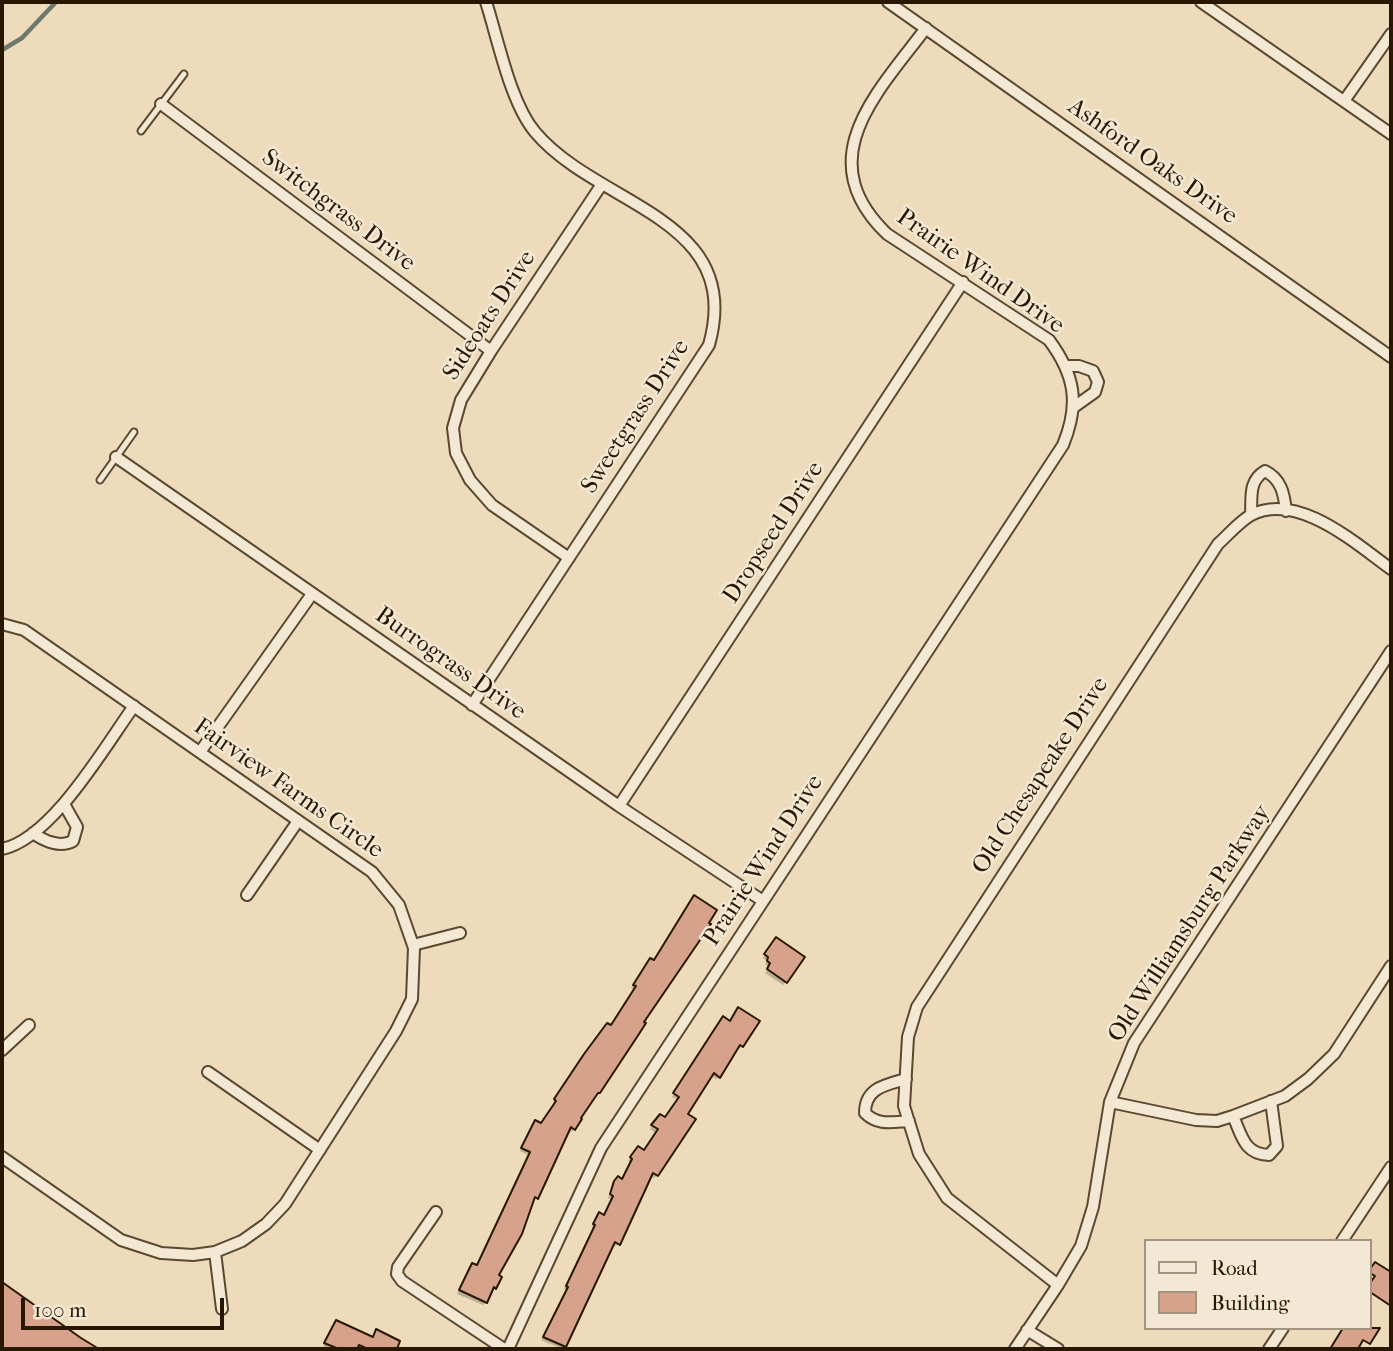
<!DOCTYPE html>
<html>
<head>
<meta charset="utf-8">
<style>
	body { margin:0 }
	#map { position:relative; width:1393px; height:1351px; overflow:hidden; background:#eddbbb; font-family:"IM FELL French Canon",serif }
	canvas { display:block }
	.frame { position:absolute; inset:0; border:4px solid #291702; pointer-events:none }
	.legend { position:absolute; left:1144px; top:1239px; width:228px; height:91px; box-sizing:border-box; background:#f3e8d3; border:2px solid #a2947f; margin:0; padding:9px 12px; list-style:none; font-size:21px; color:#291702 }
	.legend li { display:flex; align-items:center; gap:14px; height:35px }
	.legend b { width:35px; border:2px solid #a2947f }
	.scale { position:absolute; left:21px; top:1298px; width:203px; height:32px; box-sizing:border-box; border:4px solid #291702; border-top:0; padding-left:9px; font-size:21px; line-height:24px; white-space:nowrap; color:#291702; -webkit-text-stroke:5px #f3e8d3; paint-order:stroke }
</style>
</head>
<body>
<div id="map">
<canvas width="1393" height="1351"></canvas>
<div class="frame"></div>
<ul class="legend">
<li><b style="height:9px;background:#f3e8d3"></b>Road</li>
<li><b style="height:19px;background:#d7a28b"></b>Building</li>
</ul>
<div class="scale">100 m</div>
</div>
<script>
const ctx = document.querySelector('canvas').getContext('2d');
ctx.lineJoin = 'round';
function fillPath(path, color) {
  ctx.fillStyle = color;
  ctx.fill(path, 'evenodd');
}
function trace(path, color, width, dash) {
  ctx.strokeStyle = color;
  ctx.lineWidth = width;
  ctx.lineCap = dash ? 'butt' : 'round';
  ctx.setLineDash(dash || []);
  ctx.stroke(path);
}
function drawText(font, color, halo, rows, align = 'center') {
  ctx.font = font + ' "IM FELL French Canon",serif';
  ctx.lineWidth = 5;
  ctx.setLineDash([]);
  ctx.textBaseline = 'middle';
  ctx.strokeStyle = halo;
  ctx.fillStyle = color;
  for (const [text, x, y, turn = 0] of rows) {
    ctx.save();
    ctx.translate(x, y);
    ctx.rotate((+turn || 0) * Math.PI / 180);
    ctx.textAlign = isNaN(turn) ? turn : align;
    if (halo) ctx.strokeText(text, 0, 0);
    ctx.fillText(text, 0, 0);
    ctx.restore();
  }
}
const shadow = new Path2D(`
	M773,942l13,40 -3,3 -18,-12 4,-6 -4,-3 2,-3 -4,-3z
	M647,963l-52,132 -21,34 -3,3 -3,-2 -31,68 -5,2 -35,76 3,1 -14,25 -3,3 -26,-11 12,-26 3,-3 4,1 52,-111 -8,-4 13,-26h8l14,-21 -2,-2 29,-43 28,-32 25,-37 -4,-2z
	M720,1021l37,1 -15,24 -3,3 -2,-1 -18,29 -3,2 -6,-4 -24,39 -29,61 -3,3 -4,-3 -31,69 -3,2 -4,-2 -47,102 -3,3 -21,-9 25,-50 -2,-1 29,-61 -1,-1 5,-9 6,-2 8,-17 -3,-1 4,-12 3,-4 6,-2 9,-18 -2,-1 8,-10 7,1 13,-19 -6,-4 7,-10h7l14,-19 -6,-3z
	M1375,1264l16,10v27l-3,4 -18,-12v-7l6,-9 -6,-3v-3z
	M2,1284l94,65h-94z
	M336,1322l36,17 2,-4 24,7 -3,7h-67l-5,-3z`);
const stream = new Path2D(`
	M2,50l20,-12 34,-36`);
const building = new Path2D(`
	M694,895l23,15 -8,13 2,1 -67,98 2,1 -7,11 -39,59h-2l-17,25 1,1 -7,11 -4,-3 -33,72 -3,-2 -13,37 -23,41 3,2 -6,12 -2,-2 -7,16 -28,-13 13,-27 5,2 53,-113 -9,-4 14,-28 6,3 15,-22 -2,-2 30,-45 23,-31 4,2 25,-39 -3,-1 17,-27 4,2z
	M776,937l29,20 -18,26 -20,-14 3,-6 -3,-2 1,-4 -4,-3z
	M738,1007l22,14 -17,26 -3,-2 -20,33 -6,-5 -26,41 8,5 -38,57 -5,-3 -33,72 -5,-3 -49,105 -23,-10 25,-50 -2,-1 29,-61 -2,-1 6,-12 5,3 9,-19 -3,-2 4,-13 4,-5 4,3 10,-20 -2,-2 8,-11 6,4 14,-21 -7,-4 9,-11 5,3 14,-20 -6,-4 50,-77 7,5z
	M1375,1262l16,10v34l-21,-14v-9l5,-7 -5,-3v-4z
	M2,1282l79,56 18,11h-97z
	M336,1320l37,17 3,-8 24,12 -3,8h-29l-9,-4 -2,4h-18l-15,-6z
	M1343,1328h37l-10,16 -7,-4 -5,9h-28z`);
const service = new Path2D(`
	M141,131l43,-57
	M100,480l34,-48`);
const minor = new Path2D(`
	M888,2l503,355
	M1201,2l190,132
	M1344,101l47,-67
	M161,104l330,247
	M1066,366h13l14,5 5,11 -3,10 -21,15
	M116,457l503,349 144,95
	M1251,515c1,-17 -3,-34 14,-44 16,8 19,22 21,40
	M569,558l-77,-53 -22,-25 -14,-27 -3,-25 8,-28 30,-49 111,-167
	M2,624l22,6 348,242 27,33 15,43 -2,51 -16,32 -111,173 -19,20 -24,17 -27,11 -22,3 -32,-2 -40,-13 -119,-83
	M472,705l237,-360c36,-128 -111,-138 -174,-213 -25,-30 -37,-93 -49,-130
	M200,752l112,-158
	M619,806l344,-524
	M33,833c11,8 27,15 40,8l4,-14 -13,-23
	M2,849c50,-10 103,-103 132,-143
	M247,895l51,-74
	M413,945l47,-12
	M2,1050l27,-25
	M208,1072l112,78
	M906,1079c-21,6 -41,9 -41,34 13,13 27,9 44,8
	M1110,1102l86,18 21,1 16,-5 52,-20 23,-17 26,-25 57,-88
	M1233,1116c9,20 11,38 36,39l8,-9 -6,-45
	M436,1212l-38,55 -1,7 5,7 102,68
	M1342,1241l49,-74
	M215,1252l7,57
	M1058,1285l-111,-87 -28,-44 -15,-48 4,-69 9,-30 301,-463c10,-9 22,-23 33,-29 47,-24 105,29 140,54
	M1027,1330l31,19
	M508,1349l93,-201 462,-703c17,-41 12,-70 -14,-105l-162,-106c-78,-75 -10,-141 39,-206
	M1015,1349l43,-64 23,-39 12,-39 17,-105 24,-59 257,-392
	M1269,1349l14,-21`);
const streetNames = [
	["Ashford Oaks Drive",1152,162,35],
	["Switchgrass Drive",338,211,37],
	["Prairie Wind Drive",980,272,35],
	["Sideoats Drive",490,316,-57],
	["Sweetgrass Drive",636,417,-57],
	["Dropseed Drive",774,533,-57],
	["Burrograss Drive",450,664,35],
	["Old Chesapeake Drive",1041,776,-57],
	["Fairview Farms Circle",288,789,35],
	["Prairie Wind Drive",764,861,-57],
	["Old Williamsburg Parkway",1190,924,-57]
];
fillPath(shadow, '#0003');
trace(stream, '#6d796e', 4.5);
fillPath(building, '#d7a28b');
trace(building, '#291702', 2);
trace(service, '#5a4830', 9);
trace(minor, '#5a4830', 14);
trace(service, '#f3e8d3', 5);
trace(minor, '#f3e8d3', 10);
drawText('24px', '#291702', '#f3e8d3', streetNames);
</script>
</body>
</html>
